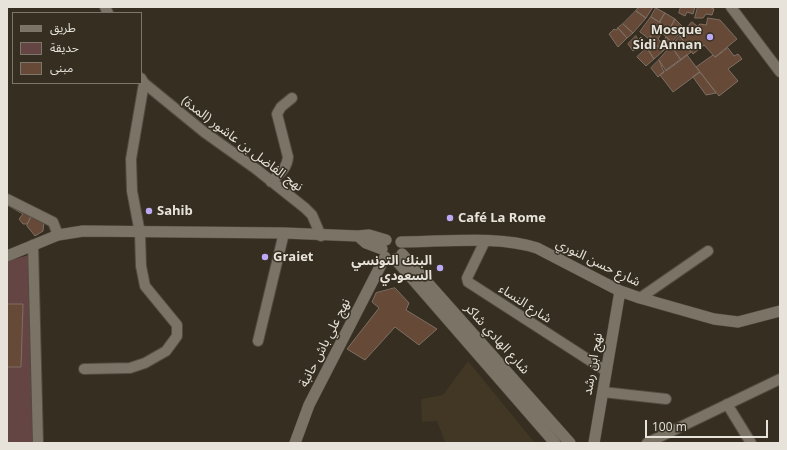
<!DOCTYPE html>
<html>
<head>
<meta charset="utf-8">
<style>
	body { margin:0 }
	#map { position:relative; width:787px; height:450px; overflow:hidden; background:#352e21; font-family:"Open Sans","Noto Sans Arabic",sans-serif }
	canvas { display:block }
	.frame { position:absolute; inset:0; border:8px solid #e7e3db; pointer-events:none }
	.legend { position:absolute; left:12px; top:12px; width:130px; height:72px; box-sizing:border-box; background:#352e21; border:1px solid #7c766b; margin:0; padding:5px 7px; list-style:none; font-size:12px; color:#e7e3db }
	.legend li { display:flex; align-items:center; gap:8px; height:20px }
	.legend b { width:20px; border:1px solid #7c766b }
	.scale { position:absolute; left:645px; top:420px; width:123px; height:18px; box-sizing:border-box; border:2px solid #e7e3db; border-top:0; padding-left:5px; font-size:12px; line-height:14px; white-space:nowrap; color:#e7e3db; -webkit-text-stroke:3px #352e21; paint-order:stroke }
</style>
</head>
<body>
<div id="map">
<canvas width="787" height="450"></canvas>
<div class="frame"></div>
<ul class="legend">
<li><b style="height:5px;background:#7b7365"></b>طريق</li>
<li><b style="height:11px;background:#654543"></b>حديقة</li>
<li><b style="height:11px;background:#664936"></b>مبنى</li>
</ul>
<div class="scale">100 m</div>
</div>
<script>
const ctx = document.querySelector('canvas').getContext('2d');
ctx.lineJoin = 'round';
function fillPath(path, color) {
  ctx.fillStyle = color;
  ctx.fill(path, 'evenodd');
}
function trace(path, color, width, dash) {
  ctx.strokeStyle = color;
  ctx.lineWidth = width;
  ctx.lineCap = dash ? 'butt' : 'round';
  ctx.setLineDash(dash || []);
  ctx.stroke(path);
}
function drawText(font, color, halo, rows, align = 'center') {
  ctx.font = font + ' "Open Sans","Noto Sans Arabic",sans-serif';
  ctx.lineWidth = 3;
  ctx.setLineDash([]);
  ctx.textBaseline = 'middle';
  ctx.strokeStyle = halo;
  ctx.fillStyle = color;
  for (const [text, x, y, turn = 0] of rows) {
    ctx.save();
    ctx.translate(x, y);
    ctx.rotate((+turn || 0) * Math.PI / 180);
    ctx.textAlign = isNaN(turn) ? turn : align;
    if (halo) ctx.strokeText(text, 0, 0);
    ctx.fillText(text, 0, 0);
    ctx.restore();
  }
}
const built = new Path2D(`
	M468,361l67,82 -90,-1 -8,-21 -15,1 -1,-23 22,-4z`);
const green = new Path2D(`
	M29,255l5,188h-27v-182z`);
const building = new Path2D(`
	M639,7h14l-7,11 -10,-7z
	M681,7h14l-2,7 -6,-2 -2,4 -6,-3z
	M698,7h11l5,2 -2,6 -6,-1 -3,4h-8z
	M656,8l9,5 -6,9 -8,-5z
	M636,11l10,7 -13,15 -10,-9z
	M665,13l10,6 -8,15 -9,-7z
	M651,17l10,6 -12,16 -9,-7z
	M708,18l12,2 17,19 -22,18 -11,-12 -11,9 -11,-15 18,-15 6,1z
	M675,19l9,9 -12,14 -10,-9 1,-2 4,3z
	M692,22l5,4 -10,8 -3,-3z
	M623,24l10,9 -6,5 -9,-10z
	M618,28l9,10 -9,9 -9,-13 5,-5 2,1z
	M656,29l6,4 -4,6 4,4 4,-6 6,5 -9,9 -14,-12z
	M684,31l3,3 -5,5 -2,-3z
	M636,36l2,4 3,-3 4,6 -7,7 -2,-1 -3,2 -5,-7z
	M680,36l11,16 -10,8 -10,-14z
	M653,42l10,9 -9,8 -7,-11z
	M671,46l10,14 -15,11 -7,-11z
	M647,48l7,11 -8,7 -9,-9z
	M728,48l6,8 4,-2 4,5 -14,10 10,12 -19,15 -23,-29 17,-12 2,2z
	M687,55l13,17 -27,20 -13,-17z
	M659,60l5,12 -6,5 -7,-9z
	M700,72l16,21 -10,2 -13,-18z
	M7,203l24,14 -4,7h-4l-4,-5 4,-5 -16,-9z
	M31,217l13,4 -1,10 -8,5 -8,-10z
	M395,288l14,15 -3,7 31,19 -18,16 -24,-18 -30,33 -18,-11 32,-41 -7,-6 4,-9z
	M7,304h16l-2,63h-14z`);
const minor = new Path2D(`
	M105,7l3,6
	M731,7l49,65
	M141,78l3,5 60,49 52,37 49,39 7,7 9,21
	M271,182c8,-8 16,-13 17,-25l-11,-43 4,-7 11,-9
	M7,199l46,23 5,13
	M485,241l-18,37 1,4 138,89
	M33,245l5,198
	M640,298l68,-47
	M258,341l26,-108
	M84,369l46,-1 15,-5 21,-12 11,-15v-11l-32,-39 -4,-20 -1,-33 -8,-42 -1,-32 13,-76
	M603,392l63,7
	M727,404l24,39
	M647,443l133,-64`);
const tertiary = new Path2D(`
	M358,236l8,7 16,6
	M401,242c41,0 98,-7 136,6l83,43 20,7 74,21 24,3 42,-11
	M402,254l168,189
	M7,256l51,-21 25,-4 201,2 74,3 11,-1 17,5
	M395,259l160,184
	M295,443l14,-38 76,-148
	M594,443l26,-152`);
const markers = [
	[710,37,4,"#bca9f5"],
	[149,211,4,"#bca9f5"],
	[450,218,4,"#bca9f5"],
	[265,257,4,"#bca9f5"],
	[440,268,4,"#bca9f5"]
];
const poiNames = [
	["Mosque",702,30,"right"],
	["Sidi Annan",702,45,"right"],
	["Sahib",157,211],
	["Café La Rome",458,218],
	["Graiet",273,257],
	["البنك التونسي",432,261,"right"],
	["السعودي",432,276,"right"]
];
const streetNames = [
	["نهج الفاضل بن عاشور (المدة)",242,144,37],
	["شارع حسن النوري",598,263,26],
	["شارع النساء",525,304,33],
	["شارع الهادي شاكر",497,339,48],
	["نهج علي باش حانبة",325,343,-63],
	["نهج ابن رشد",593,364,-80]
];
fillPath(built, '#413724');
fillPath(green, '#654543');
fillPath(building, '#664936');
trace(building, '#7e6f65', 1);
trace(minor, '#514b40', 12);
trace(tertiary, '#514b40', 12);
trace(minor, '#7b7365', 10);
trace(tertiary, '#7b7365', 11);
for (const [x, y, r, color] of markers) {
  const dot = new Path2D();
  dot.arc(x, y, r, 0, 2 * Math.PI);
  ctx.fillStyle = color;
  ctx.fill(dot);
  trace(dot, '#352e21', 1.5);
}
drawText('bold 13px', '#e7e3db', '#352e21', poiNames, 'left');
drawText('13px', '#e7e3db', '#352e21', streetNames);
</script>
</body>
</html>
